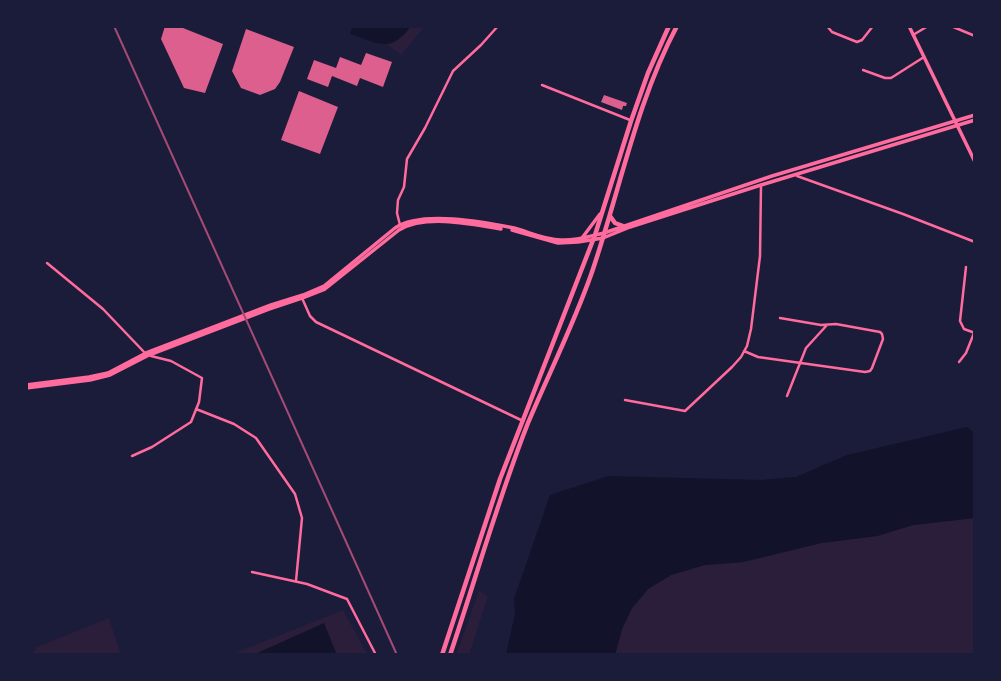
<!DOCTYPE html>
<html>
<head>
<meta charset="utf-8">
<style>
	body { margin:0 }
	#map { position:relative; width:1001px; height:681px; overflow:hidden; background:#1b1b3a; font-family:"Nunito Sans",sans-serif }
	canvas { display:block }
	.frame { position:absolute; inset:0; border:28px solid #1b1b3a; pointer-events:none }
</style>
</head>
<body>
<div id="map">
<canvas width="1001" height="681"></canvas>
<div class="frame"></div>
</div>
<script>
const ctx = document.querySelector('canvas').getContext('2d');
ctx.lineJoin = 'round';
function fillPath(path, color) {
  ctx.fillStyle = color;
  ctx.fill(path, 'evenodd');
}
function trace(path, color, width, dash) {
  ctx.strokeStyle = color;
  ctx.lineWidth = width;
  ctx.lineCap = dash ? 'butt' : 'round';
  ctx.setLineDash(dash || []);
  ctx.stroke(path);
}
const green = new Path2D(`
	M411,26h14l-24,29 -14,-10c11,-4 16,-9 24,-19z
	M975,518v137h-360l7,-26 10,-21 16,-19 23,-14 34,-10 38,-3 78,-19 56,-7 36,-11z
	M479,591l9,5 -19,59h-13z
	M343,610l25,45h-138z
	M109,618l12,37h-89l5,-8z`);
const water = new Path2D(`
	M353,26h58c-21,28 -32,17 -61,8z
	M967,427l8,6v85l-62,7 -36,11 -56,7 -78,19 -38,3 -34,10 -23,14 -16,19 -10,21 -7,26h-109l9,-41 -1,-15 36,-104 58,-19 152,4 36,-3 51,-22z
	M324,623l13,32h-84z`);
const building = new Path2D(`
	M165,26h13l45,18 -18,49 -21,-5 -23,-49z
	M246,29l48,18 -14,35 -5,7 -15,6 -19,-7 -9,-17z
	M366,53l26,9 -9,25 -23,-9 -3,8 -25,-10 -4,11 -21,-8 7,-19 22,8 4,-11 21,8z
	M299,91l39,16 -18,47 -39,-14z
	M604,95l23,8 -1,3h-3l-1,4 -21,-8z`);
const minor = new Path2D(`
	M827,26l5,6 25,10 5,-2 11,-14
	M951,26l24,10
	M913,35l15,-9
	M863,70l22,8h6l33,-21
	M542,85l88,35
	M797,176l106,38 72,28
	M400,225l-3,-12 1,-13 6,-13 3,-28 18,-31 28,-57 28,-26 17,-19
	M47,263l56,46 42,44
	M966,267l-6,54 4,8 11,4
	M302,298l8,18 6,6 205,98
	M744,351l14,6 107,15 5,-1 2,-3 11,-29 -1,-5 -2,-2 -44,-8 -15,1 -41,-7
	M959,362l7,-9 8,-20
	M787,396l19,-48 21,-23
	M625,400l60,11 47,-44 9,-10 6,-11 4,-17 9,-73 1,-71
	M196,409l38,15 22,14 39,56 7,24 -6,63
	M132,456l20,-9 39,-25 8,-20 3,-24 -31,-17 -20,-5
	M252,572l55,12 40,15 29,56`);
const tertiary = new Path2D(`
	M909,26l66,136
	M512,230l46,13 20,-1 25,-4 27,-11 131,-42 214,-65
	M582,238l18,-24
	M26,385l63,-8 19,-4 38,-20 125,-48 32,-10 21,-9 71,-58c26,-18 89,-6 119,0 15,4 31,12 47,12 15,1 29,-4 43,-7l168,-57 203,-61
	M26,388l64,-8 20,-5 39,-20 120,-46 33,-11 23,-9 74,-59c26,-16 73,-6 102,-1`);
const primary = new Path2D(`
	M610,216l5,7 8,3
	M442,655l58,-176 95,-244 36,-114 17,-48 21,-47
	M450,655c26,-77 48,-156 78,-232 21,-50 46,-99 64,-151 28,-82 44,-169 85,-246`);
const rail = new Path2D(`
	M114,26l283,629`);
fillPath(green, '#2a1e3b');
fillPath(water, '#12122b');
fillPath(building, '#dd5f8e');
trace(minor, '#ff6b9d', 2.5);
trace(tertiary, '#ff6b9d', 3.5);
trace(primary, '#ff6b9d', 4.5);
trace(rail, '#a44b75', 2);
</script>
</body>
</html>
